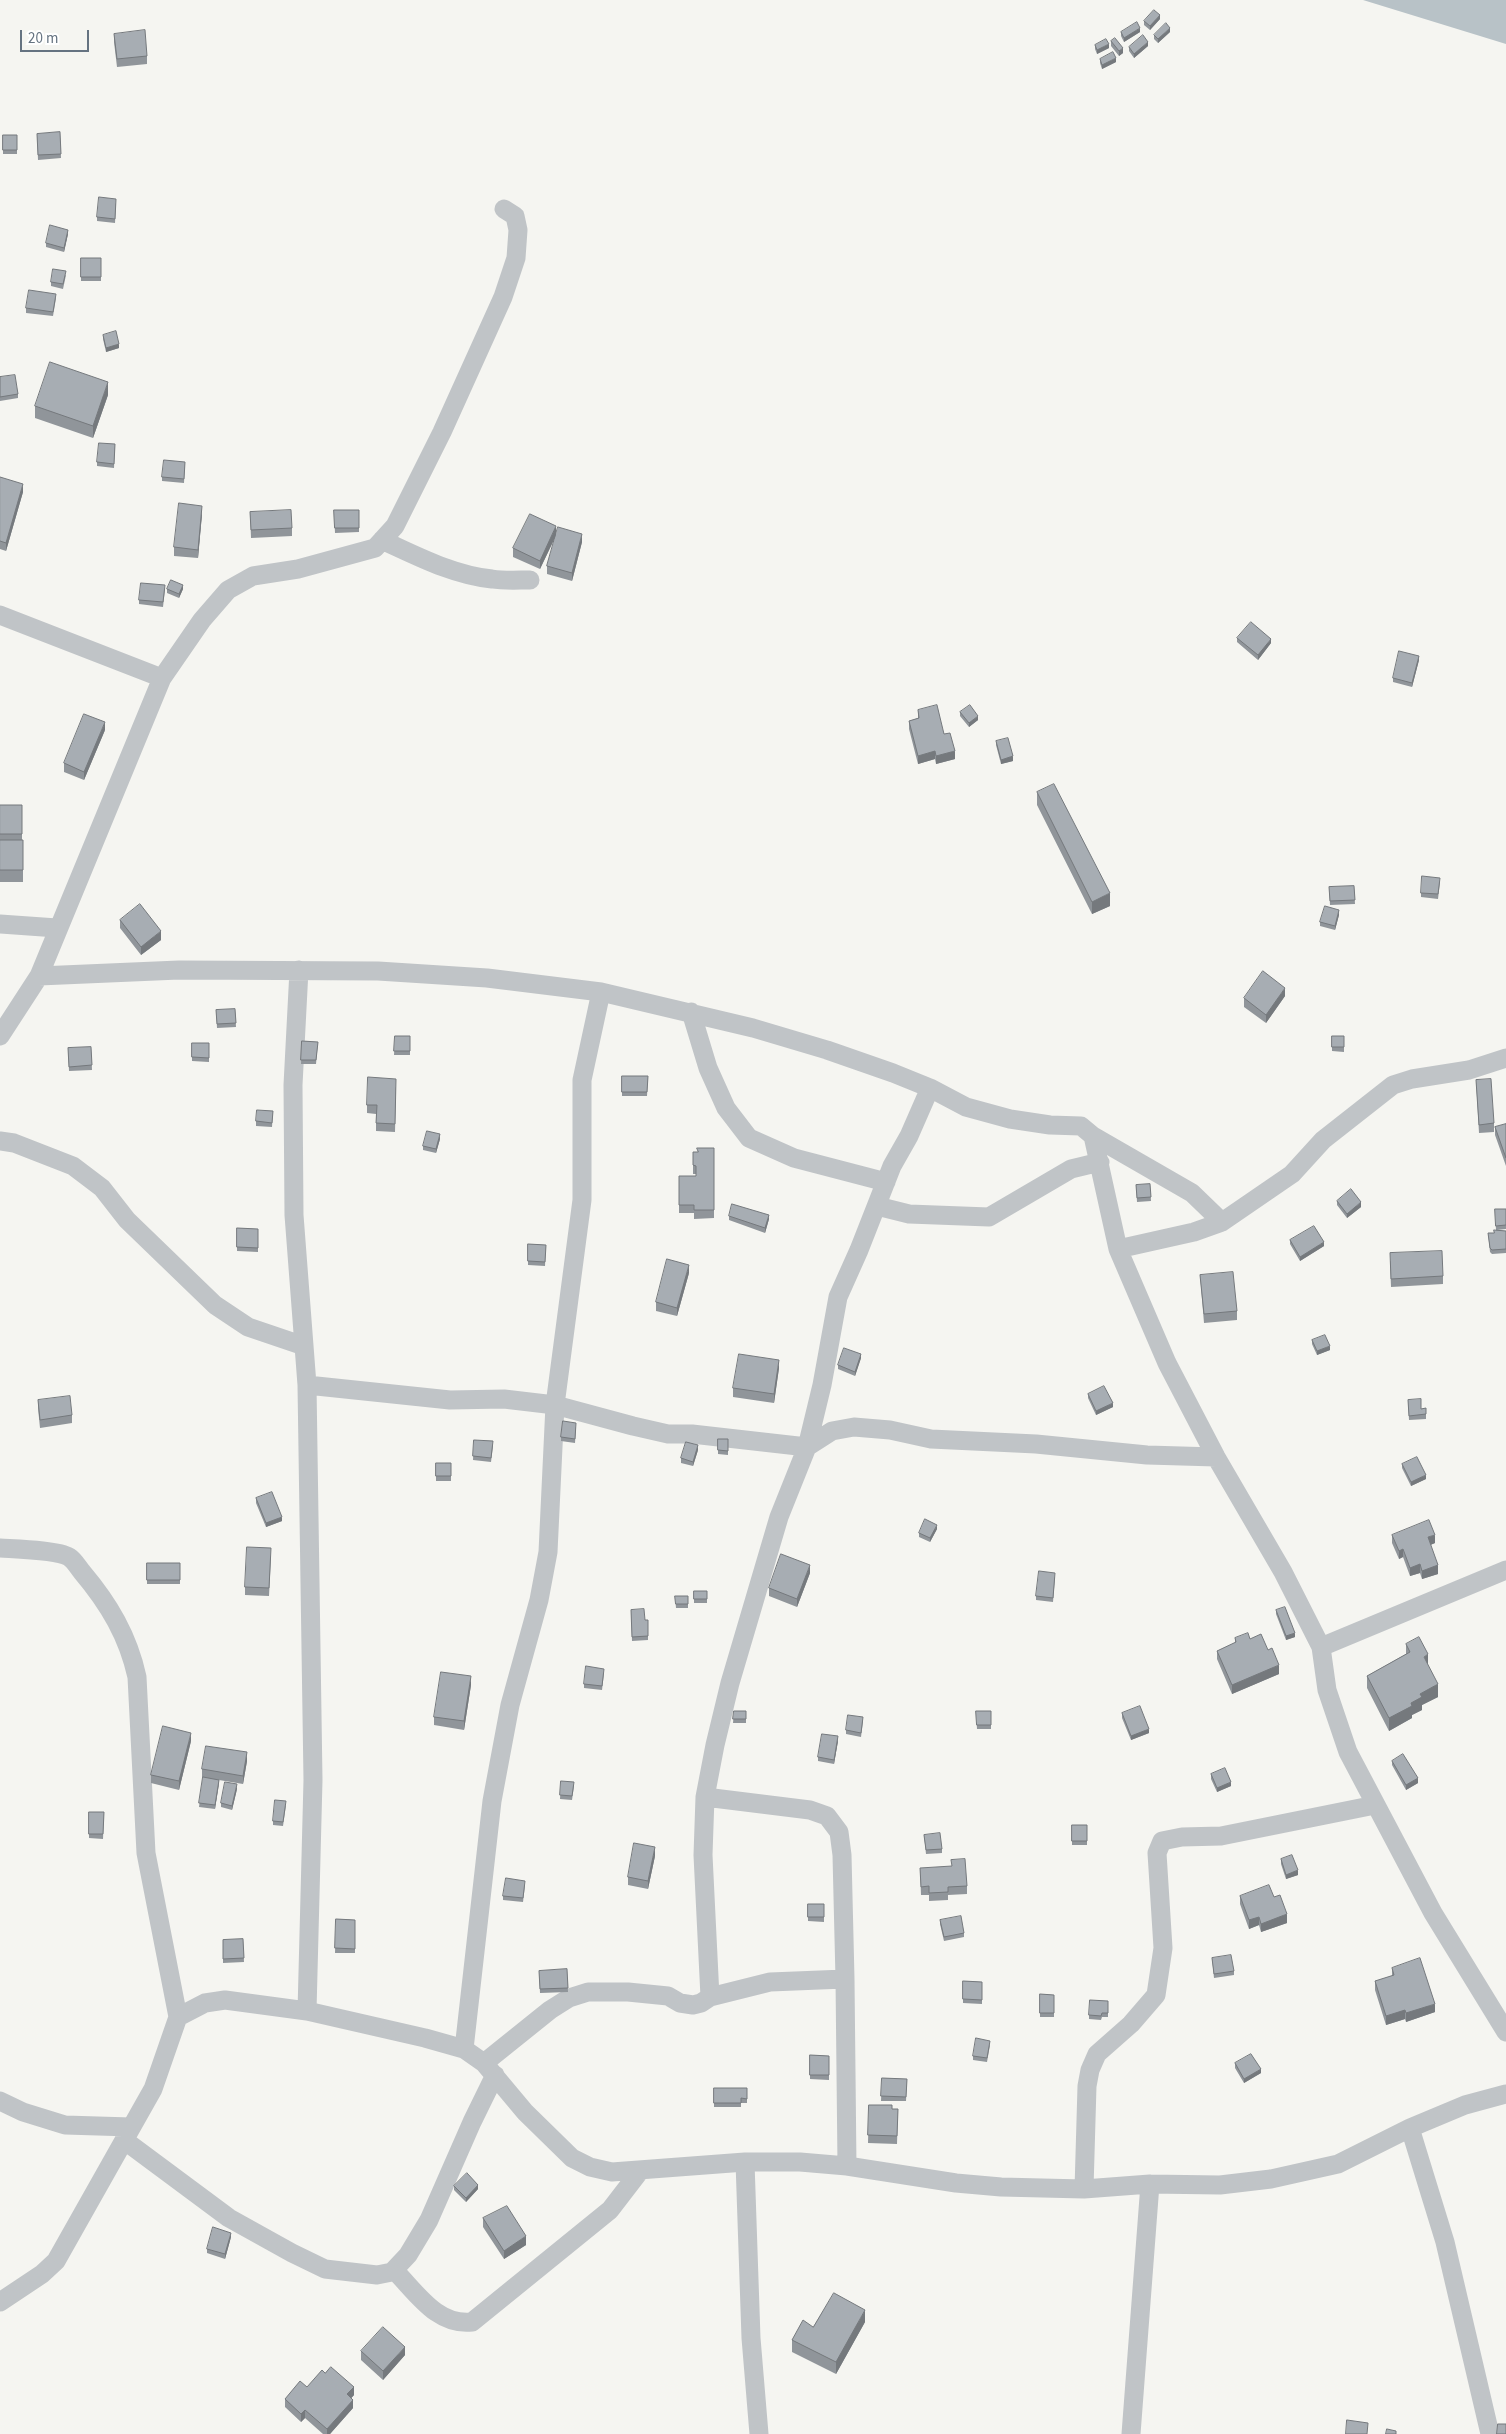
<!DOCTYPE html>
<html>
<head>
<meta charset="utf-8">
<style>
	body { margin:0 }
	#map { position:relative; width:1506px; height:2434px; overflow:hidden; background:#f5f5f1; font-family:"Source Sans 3",sans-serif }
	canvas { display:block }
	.scale { position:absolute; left:20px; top:30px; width:69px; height:22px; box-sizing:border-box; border:2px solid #657381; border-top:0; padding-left:6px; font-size:15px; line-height:18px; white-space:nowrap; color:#657381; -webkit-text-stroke:4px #fff; paint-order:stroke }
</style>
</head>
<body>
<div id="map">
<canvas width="1506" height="2434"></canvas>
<div class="scale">20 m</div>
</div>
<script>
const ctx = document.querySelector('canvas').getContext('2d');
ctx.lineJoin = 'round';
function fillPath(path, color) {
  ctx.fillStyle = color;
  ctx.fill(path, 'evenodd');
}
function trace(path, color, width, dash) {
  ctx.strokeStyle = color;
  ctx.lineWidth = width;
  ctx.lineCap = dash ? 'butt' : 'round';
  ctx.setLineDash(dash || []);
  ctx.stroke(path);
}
const water = new Path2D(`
	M1363,0h143v44z`);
const street = new Path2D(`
	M382,540c35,16 71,35 110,39 12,2 26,1 38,1
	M0,615l162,63
	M0,924l57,4
	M299,970l-6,115 1,130 13,170 6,395 -6,231
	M39,976l140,-6 199,1 109,7 114,14 152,36 74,22 66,23 37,15 36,19 44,12 40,6 31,1 12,10 25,113 49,114 49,94 67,115 38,75 6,43 21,62 85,161 73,119
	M691,1012l17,56 18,40 23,30 45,20 92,24
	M0,1036l39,-60 123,-298 40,-58 26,-30 25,-14 45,-7 77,-21 20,-22 47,-94 61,-135 13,-39 2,-28 -3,-14 -11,-7
	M1093,1136l99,57 30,29
	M0,1141l14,2 59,23 29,22 25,32 88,85 33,22 56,19
	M877,1206l32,8 80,3 82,-48 29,-7
	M1118,1249l76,-17 28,-10 70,-48 31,-34 70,-55 19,-6 57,-9 37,-12
	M307,1385l143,15 54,-1 51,6 78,21 35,8h24l115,13 15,-62 16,-88 21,-47 33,-84 17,-30 21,-48
	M0,1548c14,1 58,2 69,9 5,3 9,10 13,15 27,32 46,64 55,105l9,176 32,164
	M1321,1647l185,-77
	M705,1797l105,13 17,6 12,16 3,23 3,124 2,187
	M710,1997l-7,-142 2,-58 10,-52 15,-62 49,-166 28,-70 25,-16 22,-4 36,3 41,9 105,5 111,11 69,2
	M464,2049l28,-248 18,-96 29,-105 9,-48 7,-147 27,-205v-120l19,-88
	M484,2063l66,-53 19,-12 19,-6h40l40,4 12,7 13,2 8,-2 9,-6 60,-15 75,-3
	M0,2101l23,11 42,13 66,2
	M1410,2128l35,114 45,192
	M124,2140l105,78 63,35 33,16 52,6 15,-3 16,-17 21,-35 43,-98 23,-47
	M745,2162l6,176 8,96
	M1084,2189l3,-103 3,-16 7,-16 34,-30 25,-29 7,-47 -6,-95 5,-12 20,-4 39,-1 154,-31
	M394,2270c23,23 43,56 78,52l138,-112 30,-39
	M0,2302l42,-28 14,-13 97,-172 25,-72 27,-14 20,-3 82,11 118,27 39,11 20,14 41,49 47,46 18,9 22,5 133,-10h55l47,4 109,17 45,4 83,2 66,-5 70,1 51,-6 67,-15 72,-36 55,-23 41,-11
	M1131,2434l19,-250`);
const wall = new Path2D(`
	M1160,19l-10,11 -6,-5v-4z
	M1121,32h19l-16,10 -3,-6z
	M1170,32l-12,11 -4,-4v-4z
	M114,34l33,22v8l-30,3 -3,-25z
	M1111,41l12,12 -4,3 -8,-10z
	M1095,45l14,3 -12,6 -2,-5z
	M1148,46l-14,12 -5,-7v-4z
	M1100,59l16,3 -14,7 -2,-6z
	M60,132l1,26 -23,2 -1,-26z
	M3,135h14v19h-14z
	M116,203l-1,20 -18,-2v-4z
	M68,234l-4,18 -18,-5v-4z
	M81,258h20v23h-20z
	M66,275l-3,14 -12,-3v-4z
	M56,298l-3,18 -27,-3v-5z
	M103,335l16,13 -13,4 -3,-13z
	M0,377l18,17v4l-18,3z
	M108,395l-15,43 -58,-20v-12z
	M115,444l-1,24 -17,-2v-4z
	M185,462l-1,21 -22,-2v-4z
	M0,477l23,15 -17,59 -6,-2z
	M334,510h25v22l-24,1z
	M250,512l42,16v8l-41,2z
	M202,514l-4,44 -24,-2v-9z
	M556,534l26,8 -10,39 -25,-7v-8l9,-30 -16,33 -27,-12v-9z
	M165,589l-2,18 -24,-3v-4z
	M167,589h16l-4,9 -12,-5z
	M1237,638l34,5 -13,17 -21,-18z
	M1419,660l-7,27 -19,-5v-4z
	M918,710l26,24 11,25 -19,5 -1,-5 -17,5 -9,-35v-8l9,-3z
	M960,712l18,8 -9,7 -9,-11z
	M105,730l-21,50 -20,-8v-9z
	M996,741l17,20 -12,3 -5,-19z
	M1037,792l73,114 -18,8 -55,-109z
	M0,805h22v35h1v42h-23z
	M1440,882l-2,17 -17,-2v-4z
	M1354,886l1,18 -25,1 -1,-18z
	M1339,915l-4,15 -15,-4v-4z
	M120,920l41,20 -20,15 -21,-27z
	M1285,996l-19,27 -22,-16v-9z
	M235,1009l1,18 -19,1 -1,-18z
	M395,1036h15v19h-16z
	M1332,1036h12v16l-12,-1z
	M302,1041l16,1 -2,22h-15z
	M192,1043h17v19l-17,-1z
	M91,1047l1,23 -23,1 -1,-23z
	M622,1076h26l-1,20h-25z
	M1476,1080l18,43v9l-15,1z
	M396,1087l-1,45 -19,-1v-17l-9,-1v-8z
	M273,1111l-1,16 -16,-1v-5z
	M1506,1124v42l-11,-31v-8z
	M440,1139l-4,14 -13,-3v-4z
	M714,1148v70l-20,1v-6h-15v-37h17v-2h-3v-22h4z
	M1150,1184l1,17 -14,1 -1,-17z
	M1337,1201l24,6 -14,11 -10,-13z
	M1495,1209h11v20l-9,1 9,1v22l-14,1 -2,-2 -2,-19h6l2,-3z
	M729,1216l40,3 -4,14 -36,-13z
	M237,1228l21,1v23l-21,-1z
	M1290,1240l34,6 -24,15 -10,-17z
	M528,1244l18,1 -1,21 -17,-1z
	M1390,1261l53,15v8l-52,3z
	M689,1273l-12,43 -21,-5v-9z
	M1200,1275l37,36v9l-33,3z
	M1312,1340l18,10 -13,5 -5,-11z
	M861,1358l-6,18 -17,-7v-4z
	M779,1368l-5,35 -41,-6v-9z
	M1088,1394l25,13 -17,8 -8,-17z
	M38,1400l34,15v8l-32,5 -2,-20z
	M1408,1400l13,9 5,-1v11l-17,1z
	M576,1427l-1,16 -14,-2v-4z
	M718,1439h10v16l-10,-1z
	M474,1440l19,6 -2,16 -18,-2z
	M698,1450l-5,16 -12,-3v-5z
	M436,1463h15v18h-15z
	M1402,1464l24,15 -15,7 -9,-18z
	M256,1498l26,23 -16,6 -10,-24z
	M937,1529l-7,13 -11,-5v-4z
	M1392,1535l43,8 -5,2 8,29 -16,5 -2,-6 -10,3 -7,-19 -4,2 -7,-16z
	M271,1556l-2,40 -24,-1v-8z
	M147,1563h33v21h-33z
	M810,1573l-13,34 -28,-11v-8z
	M1055,1577l-2,25 -17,-2v-4z
	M694,1591h13v12h-13z
	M675,1596h13v12h-12z
	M631,1610l14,10h3v20l-16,1z
	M1276,1610l19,27 -9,3 -10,-26z
	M1235,1638l15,1 29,35 -47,20 -15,-35v-8l18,-8z
	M1406,1644l22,21 10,32 -16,8v5l-10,5v3l-23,13 -22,-43v-12l39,-22z
	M604,1673l-2,17 -18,-2v-4z
	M471,1685l-7,45 -30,-5v-8z
	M734,1711h12v12h-13z
	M976,1711h15v18h-14z
	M1122,1713l27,20 -18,7 -9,-22z
	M863,1721l-2,16 -15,-3v-4z
	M191,1741l-12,49 -28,-7v-8z
	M838,1741l-4,23 -16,-3v-4z
	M247,1761l-4,23 -24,-4 -4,29 -16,-2 4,-30h-1v-8z
	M1392,1761l26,22 -12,7 -14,-25z
	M1211,1774l20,12 -14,6 -6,-13z
	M561,1781l13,5 -2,14 -12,-1z
	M237,1789l-5,21 -11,-3v-4z
	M286,1805l-3,21 -10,-1v-4z
	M89,1812h15l-1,27 -14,-1z
	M1072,1825h15v20h-15z
	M924,1835l18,14v4l-16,1z
	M655,1856l-7,33 -20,-4v-8z
	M1281,1859l17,16 -12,4 -5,-15z
	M920,1868l47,18v8l-19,1v5l-19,1v-6h-8z
	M525,1885l-2,17 -20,-2v-4z
	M1240,1896l34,1 13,26 -26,9 -2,-7 -10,4 -9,-25z
	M808,1904h16v18l-16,-1z
	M336,1919l19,1v33h-20z
	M940,1920l24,13v4l-20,4 -4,-17z
	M243,1939l1,23 -21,1v-23z
	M1212,1958l22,13v4l-20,3z
	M1392,1968l43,44 -29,10 -1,-3 -19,6 -11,-35v-9l17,-5z
	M567,1969l1,23 -28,1 -1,-22z
	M963,1981l19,1v22l-19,-1z
	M1040,1994l14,1v22h-14z
	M1108,2001v16h-6l-1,3 -12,-1v-4z
	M990,2045l-3,17 -14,-2v-4z
	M810,2055l19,1v24l-19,-1z
	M1235,2063l26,10 -17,10 -9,-15z
	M882,2078l25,1 -1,22h-25z
	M714,2088h33v15h-6v4h-27z
	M869,2105l23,4h6l-1,35 -29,-1z
	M454,2186l24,3 -12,13 -12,-12z
	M483,2218l43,27 -22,14 -21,-32z
	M231,2237l-6,22 -18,-6v-4z
	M865,2322l-29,52 -44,-22v-12l21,-13z
	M361,2351l44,4 -22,25 -22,-20z
	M307,2387l47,8 -3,3 2,10 -23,26h-7l-18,-16 -4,4 -16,-15v-8z`);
const shadedWall = new Path2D(`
	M1160,15v4l-10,11v-4z
	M1140,28v4l-16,10v-4z
	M1170,28v4l-12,11v-4z
	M1148,42v4l-14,12v-4z
	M1109,44v4l-12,6v-4z
	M1123,48v5l-4,3v-5z
	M1116,58v4l-14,7v-4z
	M68,230v4l-4,18v-4z
	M119,344v4l-13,4v-4z
	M108,382v13l-15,43v-12z
	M23,484v8l-17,59v-8z
	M202,506v8l-4,44v-8z
	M556,526v9l-16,34v-8z
	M582,534v8l-10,39v-8z
	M183,585v4l-4,9v-4z
	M1271,639v4l-13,17v-5z
	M1419,656v4l-7,27v-4z
	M978,716v4l-9,7v-4z
	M105,722v8l-21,50v-8z
	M935,751v8l-17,5v-8z
	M955,751v8l-19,5v-8z
	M1013,756v5l-12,3v-4z
	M1110,893v13l-18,8v-12z
	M1339,910v5l-4,15v-4z
	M161,931v9l-20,15v-8z
	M1285,988v8l-19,27v-8z
	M440,1134v5l-4,14v-4z
	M1361,1202v5l-14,11v-4z
	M769,1215v4l-4,14v-5z
	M1324,1242v4l-24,15v-4z
	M689,1265v8l-12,43v-8z
	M1330,1346v4l-13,5v-4z
	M861,1354v4l-6,18v-4z
	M779,1360v8l-5,35v-9z
	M1113,1403v4l-17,8v-4z
	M698,1445v5l-5,16v-4z
	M1426,1475v4l-15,7v-4z
	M282,1517v4l-16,6v-4z
	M937,1525v4l-7,13v-4z
	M1435,1535v8l-7,3v-9z
	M1403,1549v8l-4,2v-8z
	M1420,1564v9l-10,3v-8z
	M810,1565v8l-13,34v-8z
	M1438,1565v9l-16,5v-8z
	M1295,1633v4l-9,3v-4z
	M1428,1654v13l-4,-10z
	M1279,1665v9l-47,20v-9z
	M471,1676v9l-7,45v-9z
	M1438,1684v13l-16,8v5l-10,5v3l-23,13v-13l22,-15 9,-9z
	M1149,1729v4l-18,7v-4z
	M191,1733v8l-12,49v-9z
	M838,1736v5l-4,23v-4z
	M247,1752v9l-4,23v-8z
	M1418,1778v5l-12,7v-5z
	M219,1780v4l-4,25v-4z
	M1231,1782v4l-14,6v-4z
	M237,1784v5l-5,21v-4z
	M655,1847v9l-7,33v-8z
	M1298,1870v5l-12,4v-4z
	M1287,1914v9l-26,9v-8z
	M1259,1917v8l-10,4v-9z
	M1435,2004v8l-29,10v-9z
	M1405,2010v9l-19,6v-9z
	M1261,2069v4l-17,10v-4z
	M478,2185v4l-12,13v-4z
	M231,2233v4l-6,22v-5z
	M526,2236v9l-22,14v-8z
	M865,2310v12l-29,52v-12z
	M405,2347v8l-22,25v-9z
	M354,2387v8l-7,8v-9z
	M353,2400v8l-23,26h-3v-5z
	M305,2410v8l-4,4v-8z`);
const building = new Path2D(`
	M1154,10l6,5 -10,11 -6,-5z
	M1137,22l3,6 -16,10 -3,-6z
	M1166,23l4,5 -12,11 -4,-4z
	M145,30l2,26 -30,3 -3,-25z
	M1143,35l5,7 -14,12 -5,-7z
	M1115,38l8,10 -4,3 -8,-10z
	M1106,39l3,5 -12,6 -2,-5z
	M1113,52l3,6 -14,7 -2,-6z
	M60,132l1,22 -23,1 -1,-21z
	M3,135h14v15h-14z
	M99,197l17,2 -1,20 -18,-2z
	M50,225l18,5 -4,18 -18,-5z
	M81,258h20v19h-20z
	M53,269l13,2 -3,13 -12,-2z
	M29,290l27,4 -3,18 -27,-4z
	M116,331l3,13 -13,4 -3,-13z
	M50,362l58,20 -15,44 -58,-20z
	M15,375l3,19 -18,3v-20z
	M99,443l16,1 -1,20 -17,-2z
	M164,460l21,2 -1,17 -22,-2z
	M0,477l23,7 -17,59 -6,-2z
	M179,503l23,3 -4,44 -24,-3z
	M291,510l1,18 -41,2 -1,-18z
	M334,510h25v18h-24z
	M530,514l26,12 -16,35 -27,-13z
	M558,527l24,7 -10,39 -25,-7z
	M171,580l12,5 -4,9 -12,-5z
	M141,583l24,2 -2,17 -24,-2z
	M1251,622l20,17 -13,16 -21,-17z
	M1399,651l20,5 -7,27 -19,-5z
	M937,705l7,29 6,-1 5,18 -19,5 -1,-5 -17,5 -9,-35 10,-3 -1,-8z
	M970,705l8,11 -9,7 -9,-11z
	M84,714l21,8 -21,50 -20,-9z
	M1008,738l5,18 -12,4 -5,-19z
	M1054,784l56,109 -18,9 -55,-110z
	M0,805h22v29h-22z
	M0,840h23v30h-23z
	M1422,876l18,2 -2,16 -17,-1z
	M1354,886l1,14 -25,1 -1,-14z
	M140,904l21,27 -20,16 -21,-27z
	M1325,906l14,4 -4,16 -15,-4z
	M1263,971l22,17 -19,27 -22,-17z
	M235,1009l1,14 -19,1 -1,-14z
	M395,1036h15v15h-16z
	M1332,1036h12v11h-12z
	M302,1041l16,1 -2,18h-15z
	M192,1043h17v15l-17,-1z
	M91,1047l1,18 -23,2 -1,-19z
	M622,1076h26l-1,16h-25z
	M368,1077l28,2 -1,45 -19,-1 1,-18h-10z
	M1491,1079l3,44 -15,2 -3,-45z
	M257,1110l16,1 -1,12 -16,-2z
	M1506,1124v34l-11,-31z
	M427,1131l13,3 -4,15 -13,-3z
	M697,1148h17v62h-20v-5h-15v-29h17v-10l-3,-1v-13h5z
	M1150,1184l1,13 -14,1 -1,-13z
	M1351,1189l10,13 -14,12 -10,-13z
	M732,1204l37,11 -4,13 -36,-12z
	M1495,1209h11v16l-10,1z
	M1314,1226l10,16 -24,15 -10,-17z
	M237,1228l21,1v19l-21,-1z
	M1494,1230l12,1v18l-14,1 -2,-2 -2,-15h6z
	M528,1244l18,1 -1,17 -17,-1z
	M1442,1251l1,25 -52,3 -1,-26z
	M667,1259l22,6 -12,43 -21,-6z
	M1233,1272l4,39 -33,3 -4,-39z
	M1325,1335l5,11 -13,5 -5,-11z
	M844,1348l17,6 -6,18 -17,-7z
	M739,1354l40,6 -5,34 -41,-6z
	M1104,1386l9,17 -17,8 -8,-17z
	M70,1396l2,19 -32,5 -2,-20z
	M1421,1399v10l5,-1v6l-17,2 -1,-16z
	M563,1421l13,2 -1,16 -14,-2z
	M718,1439h10v12l-10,-1z
	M474,1440l19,1 -2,17 -18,-2z
	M686,1442l12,3 -5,17 -12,-4z
	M1417,1457l9,18 -15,7 -9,-18z
	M436,1463h15v13h-15z
	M272,1492l10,25 -16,6 -10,-25z
	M925,1519l12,6 -7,13 -11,-5z
	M1429,1520l6,15 -7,2 10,28 -16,6 -2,-7 -10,4 -7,-19 -4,2 -7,-16z
	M247,1547l24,1 -2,40 -24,-1z
	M781,1554l29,11 -13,34 -28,-11z
	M147,1563h33v17h-33z
	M1039,1571l16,2 -2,25 -17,-2z
	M694,1591h13v8h-13z
	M675,1596h13v8h-12z
	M1285,1607l10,26 -9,3 -10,-26z
	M644,1609l1,11h3v16l-16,1 -1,-27z
	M1248,1633l2,6 11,-5 7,16 4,-2 7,17 -47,20 -15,-34 19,-9 -1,-4z
	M1419,1637l9,17 -4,3 14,27 -18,10 2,3 -11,6 1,3 -23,12 -22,-42 43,-24 -4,-8z
	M586,1666l18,3 -2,17 -18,-2z
	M441,1672l30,4 -7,45 -30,-4z
	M1140,1706l9,23 -18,7 -9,-23z
	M734,1711h12v8h-13z
	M976,1711h15v14h-14z
	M848,1715l15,2 -2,16 -15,-3z
	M163,1726l28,7 -12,48 -28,-6z
	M822,1734l16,2 -4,24 -16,-3z
	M206,1746l41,6 -4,24 -41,-7z
	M1403,1754l15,24 -12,7 -14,-24z
	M1225,1768l6,14 -14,6 -6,-14z
	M203,1777l16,3 -4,25 -16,-2z
	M561,1781l13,1 -2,14 -12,-1z
	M225,1782l12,2 -5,22 -11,-3z
	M275,1800l11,1 -3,21 -10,-1z
	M89,1812h15l-1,22h-14z
	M1072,1825h15v16h-15z
	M940,1833l2,16 -16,1 -2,-15z
	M634,1843l21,4 -7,34 -20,-4z
	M1292,1855l6,15 -12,5 -5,-16z
	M965,1859l2,27 -19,1v5l-19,1v-7l-8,1 -1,-19 32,-2 -1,-6z
	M506,1878l19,3 -2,17 -20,-2z
	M1269,1885l5,12 6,-2 7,19 -26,10 -2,-7 -10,3 -9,-24z
	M808,1904h16v13h-16z
	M961,1916l3,17 -20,4 -4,-17z
	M336,1919l19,1v29l-20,-1z
	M243,1939l1,19 -21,1v-19z
	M1231,1955l3,16 -20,3 -2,-16z
	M1420,1958l15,46 -29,9 -1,-3 -19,6 -11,-35 19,-6 -2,-7z
	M567,1969l1,19 -28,1 -1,-18z
	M963,1981l19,1v18l-19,-1z
	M1040,1994l14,1v18h-14z
	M1090,2000l18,1v12h-6l-1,3 -12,-1z
	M976,2038l14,3 -3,17 -14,-2z
	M1251,2054l10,15 -17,10 -9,-16z
	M810,2055l19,1v19h-19z
	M882,2078l25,1 -1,18 -25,-1z
	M714,2088h33v11l-6,-1v5h-27z
	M869,2105h23v4h6l-1,27 -29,-1z
	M467,2173l11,12 -12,13 -12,-12z
	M507,2206l19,30 -22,15 -21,-33z
	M213,2227l18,6 -6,21 -18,-5z
	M834,2293l31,17 -29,52 -44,-22 11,-20 10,7z
	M383,2327l22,20 -22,24 -22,-20z
	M331,2367l23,20 -7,7 6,6 -26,29 -22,-19 -4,4 -16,-15 15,-18 7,6 15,-17 3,3z
	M1347,2420l21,3 -1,11h-21z
	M1498,2424h8v10h-9z
	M1387,2429l9,2v3h-10z`);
fillPath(water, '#b8c2c7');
trace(street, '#c0c4c7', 19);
fillPath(wall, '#90959a');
fillPath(shadedWall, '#75797d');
fillPath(building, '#a7adb3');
trace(building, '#75797d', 1);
</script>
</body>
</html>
